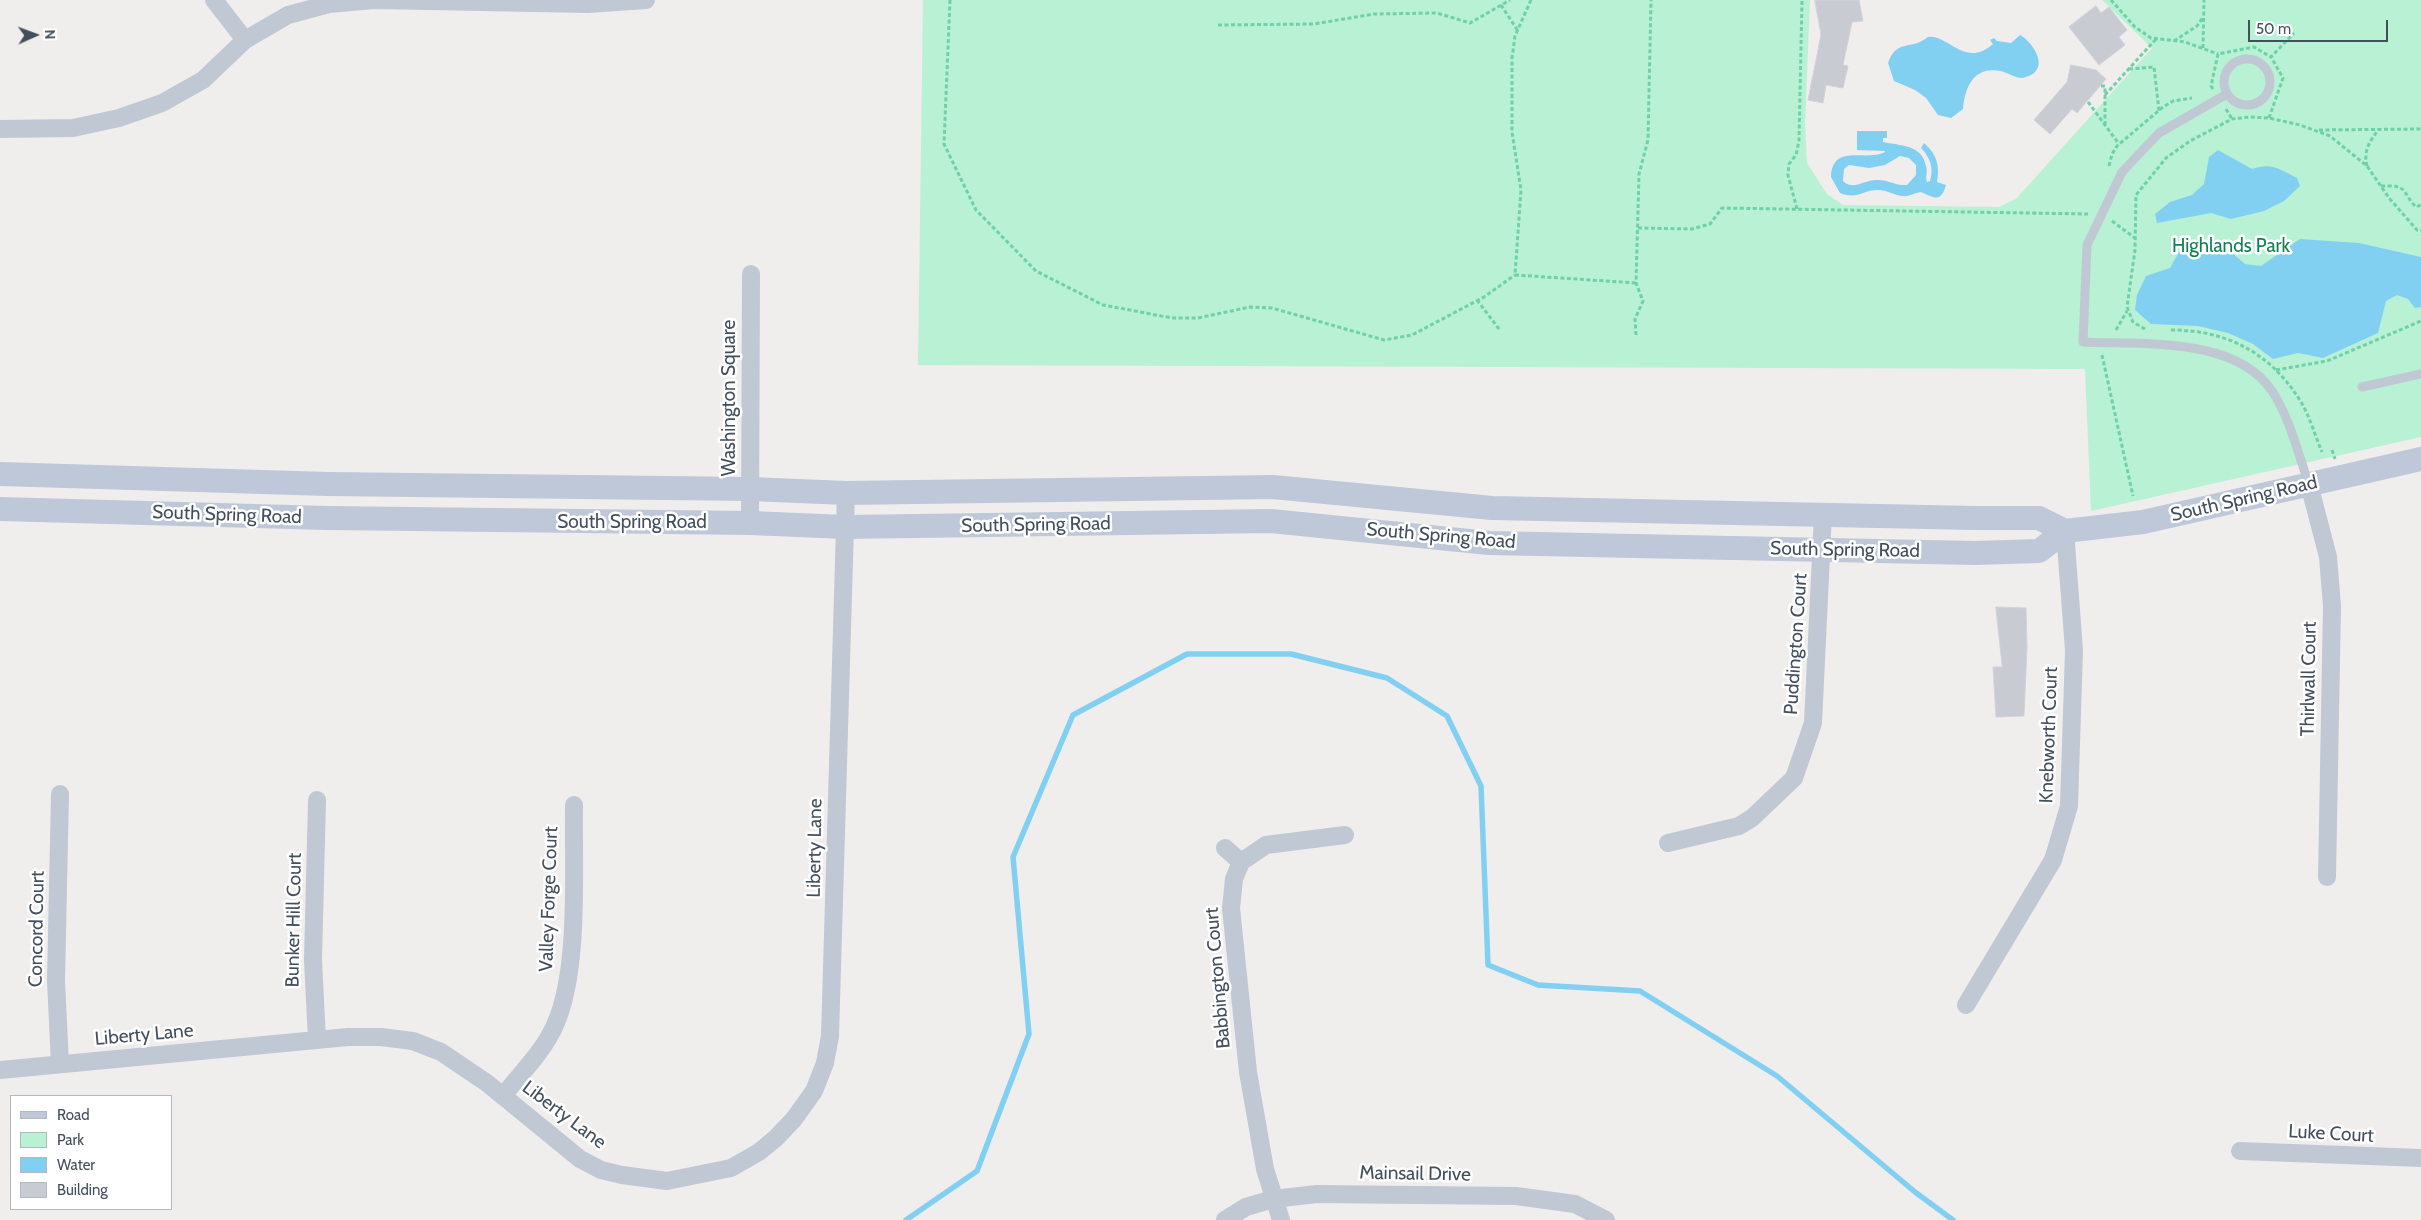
<!DOCTYPE html>
<html>
<head>
<meta charset="utf-8">
<style>
	body { margin:0 }
	#map { position:relative; width:2421px; height:1220px; overflow:hidden; background:#f0eded; font-family:Cabin,sans-serif }
	canvas { display:block }
	.legend { position:absolute; left:10px; top:1095px; width:162px; height:115px; box-sizing:border-box; background:#fff; border:1px solid #b4b9be; margin:0; padding:6px 9px; list-style:none; font-size:15px; color:#444f5c }
	.legend li { display:flex; align-items:center; gap:10px; height:25px }
	.legend b { width:25px; border:1px solid #b4b9be }
	.north { position:absolute; left:10px; top:10px; width:50px; height:50px; -webkit-text-stroke:4px #fff; paint-order:stroke; rotate:88deg; font-size:14px; font-weight:700; line-height:20px; text-align:center; color:#444f5c }
	.north::after { content:''; display:block; margin:auto; width:18px; height:22px; background:#444f5c; clip-path:polygon(50% 0,100% 100%,50% 72%,0 100%) }
	.scale { position:absolute; left:2248px; top:20px; width:140px; height:22px; box-sizing:border-box; border:2px solid #444f5c; border-top:0; padding-left:6px; font-size:15px; line-height:18px; white-space:nowrap; color:#444f5c; -webkit-text-stroke:4px #fff; paint-order:stroke }
</style>
</head>
<body>
<div id="map">
<canvas width="2421" height="1220"></canvas>
<ul class="legend">
<li><b style="height:6px;background:#bec8d8"></b>Road</li>
<li><b style="height:14px;background:#b8f1d3"></b>Park</li>
<li><b style="height:14px;background:#82d0f1"></b>Water</li>
<li><b style="height:14px;background:#c9cbd3"></b>Building</li>
</ul>
<div class="north">N</div>
<div class="scale">50 m</div>
</div>
<script>
const ctx = document.querySelector('canvas').getContext('2d');
ctx.lineJoin = 'round';
function fillPath(path, color) {
  ctx.fillStyle = color;
  ctx.fill(path, 'evenodd');
}
function trace(path, color, width, dash) {
  ctx.strokeStyle = color;
  ctx.lineWidth = width;
  ctx.lineCap = dash ? 'butt' : 'round';
  ctx.setLineDash(dash || []);
  ctx.stroke(path);
}
function drawText(font, color, halo, rows, align = 'center') {
  ctx.font = font + ' Cabin,sans-serif';
  ctx.lineWidth = 5;
  ctx.setLineDash([]);
  ctx.textBaseline = 'middle';
  ctx.strokeStyle = halo;
  ctx.fillStyle = color;
  for (const [text, x, y, turn = 0] of rows) {
    ctx.save();
    ctx.translate(x, y);
    ctx.rotate((+turn || 0) * Math.PI / 180);
    ctx.textAlign = isNaN(turn) ? turn : align;
    if (halo) ctx.strokeText(text, 0, 0);
    ctx.fillText(text, 0, 0);
    ctx.restore();
  }
}
const green = new Path2D(`
	M923,0h887l-5,123 2,40 20,31 16,11 156,2 17,-8 136,-151 -50,-48h319v437l-330,74 -6,-142 -1167,-4z`);
const water = new Path2D(`
	M2020,35c10,5 27,27 14,38 -2,2 -8,4 -11,5 -9,0 -14,-5 -22,-7 -27,-5 -36,15 -38,38l-12,9 -13,-3 -12,-17 -11,-8 -21,-9 -6,-18c9,-25 23,-12 40,-26 20,-3 37,32 65,7l-3,-4 4,-2 3,3 14,2z
	M1857,131h30v7h-4v4c17,4 39,2 43,24 2,6 -1,11 1,16l3,-1c4,-13 0,-24 -9,-33l3,-5c13,11 16,23 13,39l9,3c-5,18 -12,13 -25,7 -7,1 -12,5 -19,4 -8,-1 -15,-6 -24,-6 -16,0 -20,10 -38,3l-9,-16c1,-34 35,-15 54,-25v-1l-28,-1zM1900,156l9,2 7,7v10l-9,10c-11,1 -20,-6 -31,-5 -12,0 -23,11 -33,1l1,-12 5,-4 20,3 16,-3z
	M2218,150l34,19c20,-7 27,0 45,9l3,8 -16,15 -20,10 -33,8 -20,-6 -54,10 -2,-9 15,-12 22,-7 12,-11 5,-27z
	M2300,239l59,4 62,14v50l-6,1 -7,-9 -11,-4 -11,6 -8,32 -55,25 -25,-5 -25,6 -20,-15 -25,-11 -30,-7 -47,-2 -16,-14 2,-15 9,-19 24,-8 9,-16 29,-9 22,8 15,13 16,2z`);
const stream = new Path2D(`
	M906,1220l71,-49 52,-137 -16,-177 60,-142 114,-61h104l96,24 60,38 34,70 7,179 50,20 102,6 137,85 138,116 38,28`);
const building = new Path2D(`
	M1815,0h44l4,21 -11,1 -9,43 5,1 -5,22 -17,-3 -3,18 -15,-3 13,-65z
	M2096,6l5,7 8,-6 18,23 -8,7 6,8 -26,20 -30,-38z
	M2071,65l25,5 10,9 -29,34 -5,-4 -22,25 -16,-14 33,-38z
	M1996,607l30,1 1,39 -3,69 -28,1 -3,-50h9z`);
const path = new Path2D(`
	M950,0l-6,144 32,66 60,61 67,34 69,13h26l52,-11 22,1 112,32 28,-5 72,-38 31,-22
	M1531,0l-16,36 -3,22v74l9,58 -6,85 121,8
	M2111,0l24,27 16,11 34,4 33,12
	M1501,5l17,26
	M1218,25l96,-1 60,-10 63,-1 33,10 40,-23
	M2174,41l23,-15 6,-9
	M2203,48l1,-48
	M2129,69l25,-2 5,44
	M2101,86h4v38
	M2213,89l-2,-3 7,-32 36,-7 17,10
	M2105,95l51,-56
	M2088,102l31,42
	M2226,109l6,10
	M2269,118l14,-40 -12,-21 23,-24
	M2319,130l102,-1
	M2109,166l3,-12 5,-8 46,-39 10,-6 19,-3
	M2367,166c-4,-16 3,-25 12,-37
	M2381,186c29,-1 20,6 35,21l5,-2
	M1797,209l-9,-34 1,-11 7,-9 3,-14 3,-141
	M2112,221l23,17
	M1638,228l54,1 18,-5 12,-16 366,6
	M1477,300l22,29
	M2145,329l-12,-7 -6,-15 8,-57 1,-55 30,-37 24,-17 42,-22 18,-2 19,1 31,7 30,11 37,30 22,32 28,32 4,1
	M2116,330l11,-19
	M2171,330c56,0 100,23 130,72 9,15 14,34 21,50
	M1636,335l-1,-16 8,-18 -7,-18 3,-109 9,-34 3,-140
	M2102,355l31,141
	M2276,370l51,-9 94,-40
	M2332,450l3,9`);
const service = new Path2D(`
	M2224 82a23 23 0 1 1 46 0a23 23 0 1 1-46 0Z
	M2227,94l-68,39 -37,39 -35,73 -4,97c59,3 152,-6 189,49 18,27 26,63 37,93
	M2362,387l59,-13`);
const minor = new Path2D(`
	M214,0l31,40
	M0,129l73,-1 46,-10 43,-15 41,-23 42,-40 43,-25 41,-11 45,-4 214,4 58,-4
	M2309,484l19,73 4,49 -5,271
	M750,523l1,-249
	M1668,843l71,-17 13,-8 42,-40 19,-55 10,-209
	M1225,848l16,14
	M1966,1005l87,-145 16,-54 5,-156 -9,-119
	M317,1040l-4,-80 4,-160
	M60,1064l-4,-83 4,-187
	M0,1070l348,-33h33l32,4 28,11 46,31 93,76 21,11 21,5 45,6 64,-13 28,-16 17,-14 18,-19 20,-28 11,-28 5,-27 16,-543
	M503,1096c17,-22 41,-45 52,-71 25,-55 18,-158 19,-220
	M2240,1151l181,7
	M1225,1220l21,-13 27,-8 44,-5 199,2 59,8 31,16
	M1281,1220l-16,-51 -17,-97 -17,-164 3,-29 7,-17 25,-17 79,-10`);
const secondary = new Path2D(`
	M0,474l328,10 422,5 96,4 427,-6 219,21 483,10h64l26,13
	M0,509l327,9 423,5 95,4 426,-6 218,22 486,10 64,-2 26,-20 78,-9 278,-63`);
const parkNames = [
	["Highlands Park",2231,246]
];
const streetNames = [
	["Washington Square",729,398,-90],
	["South Spring Road",2244,499,-13],
	["South Spring Road",227,515,2],
	["South Spring Road",632,522],
	["South Spring Road",1036,525,-1],
	["South Spring Road",1441,536,5],
	["South Spring Road",1845,550,1],
	["Puddington Court",1796,644,-86],
	["Thirlwall Court",2309,679,-89],
	["Knebworth Court",2049,735,-88],
	["Liberty Lane",815,848,-89],
	["Valley Forge Court",549,899,-88],
	["Bunker Hill Court",294,920,-89],
	["Concord Court",37,929,-89],
	["Babbington Court",1218,978,-95],
	["Liberty Lane",144,1035,-5],
	["Liberty Lane",564,1115,37],
	["Luke Court",2331,1134,3],
	["Mainsail Drive",1415,1174,1]
];
fillPath(green, '#b8f1d3');
fillPath(water, '#82d0f1');
trace(stream, '#82d0f1', 5.5);
fillPath(building, '#c9cbd3');
trace(building, '#d1d2d9', 1);
trace(path, '#6ed1a9', 3, [4, 2.5]);
trace(service, '#c0c8d4', 9);
trace(minor, '#c0c8d4', 18);
trace(secondary, '#bec8d8', 24);
drawText('19px', '#118153', '#fff', parkNames);
drawText('19px', '#444f5c', '#fff', streetNames);
</script>
</body>
</html>
